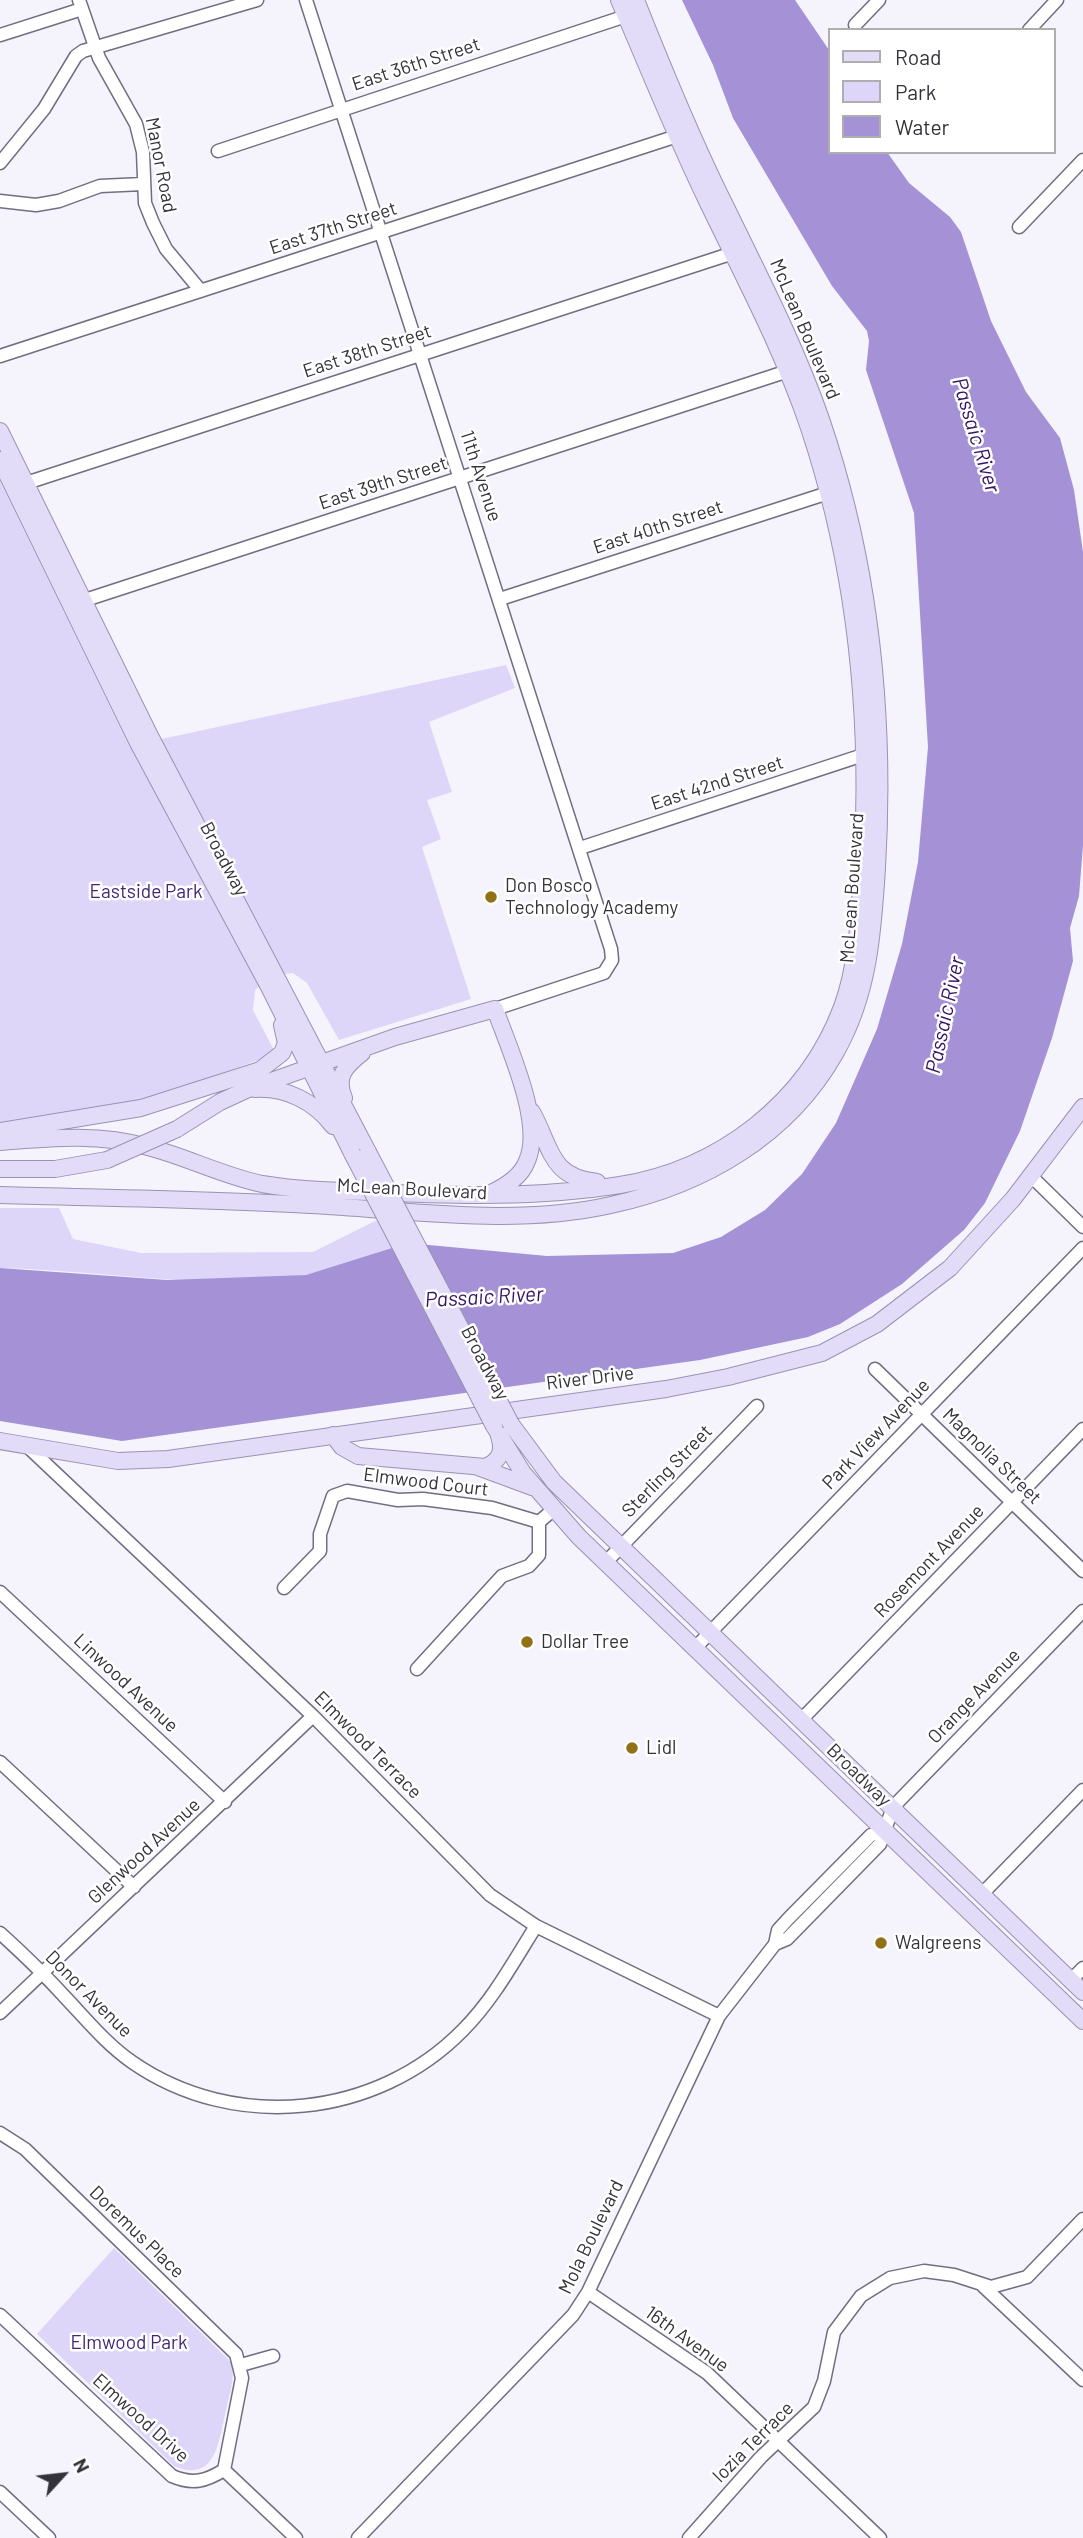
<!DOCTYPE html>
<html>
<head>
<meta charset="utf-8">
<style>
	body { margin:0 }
	#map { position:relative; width:1083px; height:2538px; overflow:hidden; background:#f5f3fc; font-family:Barlow,sans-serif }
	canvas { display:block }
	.legend { position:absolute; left:828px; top:28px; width:228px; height:126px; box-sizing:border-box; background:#fff; border:2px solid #aeadb0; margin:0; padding:9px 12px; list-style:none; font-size:21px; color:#34323a }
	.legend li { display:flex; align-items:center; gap:14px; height:35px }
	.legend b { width:35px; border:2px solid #aeadb0 }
	.north { position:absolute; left:28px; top:2440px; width:70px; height:70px; -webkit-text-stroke:5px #fff; paint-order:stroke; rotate:63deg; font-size:19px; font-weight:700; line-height:28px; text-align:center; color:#34323a }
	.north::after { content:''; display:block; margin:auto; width:24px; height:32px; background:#34323a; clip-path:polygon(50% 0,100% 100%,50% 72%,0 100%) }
</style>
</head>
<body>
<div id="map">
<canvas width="1083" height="2538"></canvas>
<ul class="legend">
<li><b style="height:9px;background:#e3dcf8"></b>Road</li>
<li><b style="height:19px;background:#ded6f9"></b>Park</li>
<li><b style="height:19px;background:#a491d6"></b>Water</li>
</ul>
<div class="north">N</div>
</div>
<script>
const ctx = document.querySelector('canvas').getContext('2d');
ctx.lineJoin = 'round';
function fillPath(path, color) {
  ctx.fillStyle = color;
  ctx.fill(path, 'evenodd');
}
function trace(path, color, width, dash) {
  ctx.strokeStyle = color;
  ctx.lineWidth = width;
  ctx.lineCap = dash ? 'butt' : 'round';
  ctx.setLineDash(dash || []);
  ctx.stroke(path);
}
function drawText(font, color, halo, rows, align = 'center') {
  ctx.font = font + ' Barlow,sans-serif';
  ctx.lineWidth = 5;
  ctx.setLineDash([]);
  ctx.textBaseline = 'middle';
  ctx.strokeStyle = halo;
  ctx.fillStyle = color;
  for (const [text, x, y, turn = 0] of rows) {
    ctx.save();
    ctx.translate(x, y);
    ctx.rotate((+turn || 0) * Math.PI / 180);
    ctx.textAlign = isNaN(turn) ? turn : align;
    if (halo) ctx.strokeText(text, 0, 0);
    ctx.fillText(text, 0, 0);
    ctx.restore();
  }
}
const green = new Path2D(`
	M0,481l129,265 377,-81 9,23 -86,34 23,70 -25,8 14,39 -19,8 49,152 -132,41 -32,-57 -14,-10 -17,2 -21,15 -2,20 23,44 -125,44 -62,15 -89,12z
	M0,1208h59l14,31 68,14 172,-1 64,-32 15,28c-28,10 -56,22 -87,27 -101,16 -203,-5 -305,-7z
	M114,2248l117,114c5,16 -2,32 -5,48 -7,29 -9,74 -52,56l-137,-132z`);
const water = new Path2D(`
	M682,0h113l34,50v102h58l22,31 41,34 11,15 30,89 35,71 34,46 14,52 9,62v293l-4,51 -9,32 3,33 -21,77 -32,93 -35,72 -21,27 -62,54 -62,40 -32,13 -108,23 -578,81 -122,-20v-153l167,12 139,-5 86,-27 26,-4 129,12 126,-3 48,-16 44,-27 37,-36 34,-51 41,-94 25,-85 16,-82 10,-115 -14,-234 -48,-143 3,-29 -2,-10 -35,-45 -99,-168 -20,-53z`);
const minor = new Path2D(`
	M79,0l20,58 37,66 7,28 2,51 8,20 13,26 35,42
	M306,0l305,949 1,11 -8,13 -109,36
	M855,25l24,-25
	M1029,30l28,-30
	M0,35l82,-26
	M218,151l408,-135
	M0,163l44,-54 32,-53 7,-5 174,-51
	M0,201l36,4 23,-4 41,-15 43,-2
	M1019,227l64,-67
	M0,356l677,-220
	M17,486l716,-233
	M500,599l328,-106
	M76,603l712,-232
	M580,848l286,-94
	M1031,1176l52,51
	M875,1369l208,202
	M28,1447l285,269 177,179 46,31 183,90
	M606,1562l151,-156
	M284,1588l36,-37v-17l13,-38 14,-5 51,9 25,-1 69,9 47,14 15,-13
	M0,1592l225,210
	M696,1647l387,-399
	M417,1669l85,-93 27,-10 10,-11v-33
	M802,1719l281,-290
	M0,1762l134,125
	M982,1894l101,-104
	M0,1933c22,20 44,41 64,63 22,23 42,48 68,66 102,71 245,56 331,-32 30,-30 51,-69 73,-104
	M775,1944l12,-5 93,-95 13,-37 190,-196
	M1071,1980l12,-12
	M0,2013l313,-297
	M0,2133l25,16 211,205 6,24 -18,92
	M983,2286l100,94
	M588,2292l119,81 173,165
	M0,2315l172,161c21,9 34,5 52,-6l72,68
	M241,2365l32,-9
	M0,2492l49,46
	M358,2538l215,-223 15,-23 131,-276 56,-72 3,-14 11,-12 82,-83 15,-5
	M689,2538l72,-81 53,-50 10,-26 10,-49 27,-36 29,-18 34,-7 30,4 37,12 36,-10 56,-58`);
const major = new Path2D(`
	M0,431l150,305 218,416
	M0,460l137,281 132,246 83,166
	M255,1089c31,-2 60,13 78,37
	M344,1098c-9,-21 1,-32 18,-45
	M532,1112c20,36 17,65 65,70
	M177,1129l43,-27 26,-12 149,-53 100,-28c13,37 49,114 32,152 -6,16 -21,25 -36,32
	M0,1131l141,-23 119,-38 22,-17 4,-10 -4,-18
	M0,1142c50,-4 99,-9 148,5 39,10 75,29 114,37 36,6 73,7 109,8 83,4 167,6 249,-7 99,-16 186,-82 222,-178 16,-44 17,-91 20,-137 9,-151 -5,-298 -53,-442 -27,-80 -66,-152 -102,-227 -32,-66 -59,-134 -88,-201
	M0,1169h55l52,-9
	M0,1195c104,3 208,4 311,10 99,5 202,22 300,0 93,-20 178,-69 225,-153 33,-58 37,-120 41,-184 9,-152 -6,-301 -55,-446 -26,-76 -63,-147 -98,-219 -33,-66 -61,-135 -88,-203
	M511,1424l43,58 529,510
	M494,1426l29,47 56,64 504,484
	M333,1435l9,12 16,9 127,11c15,-6 19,-16 14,-31
	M0,1441l118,20 50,-2 498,-70 62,-12 94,-24 55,-29 73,-56 63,-69 70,-92
	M478,1467l54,20`);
const majorBridge = new Path2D(`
	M368,1152l143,272
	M352,1153l142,273
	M107,1160l70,-31`);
const markers = [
	[491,897,7,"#917016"],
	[527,1642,7,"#917016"],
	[632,1748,7,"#917016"],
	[881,1943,7,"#917016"]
];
const streetNames = [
	["East 36th Street",416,64,-18],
	["Manor Road",161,165,79],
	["East 37th Street",333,228,-18],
	["McLean Boulevard",805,329,67],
	["East 38th Street",367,351,-18],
	["11th Avenue",481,476,72],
	["East 39th Street",383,483,-18],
	["East 40th Street",658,527,-18],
	["East 42nd Street",717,783,-18],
	["Broadway",224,859,62],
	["McLean Boulevard",852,888,-86],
	["McLean Boulevard",412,1189,3],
	["Broadway",485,1363,62],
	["River Drive",590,1378,-7],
	["Park View Avenue",876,1434,-46],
	["Magnolia Street",992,1456,44],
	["Sterling Street",667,1471,-46],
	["Elmwood Court",426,1482,7],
	["Rosemont Avenue",929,1561,-46],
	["Linwood Avenue",126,1683,43],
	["Orange Avenue",974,1696,-46],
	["Elmwood Terrace",368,1745,45],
	["Broadway",859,1775,44],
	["Glenwood Avenue",144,1851,-43],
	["Donor Avenue",89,1994,45],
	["Doremus Place",137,2232,44],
	["Mola Boulevard",591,2237,-64],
	["16th Avenue",687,2339,36],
	["Elmwood Drive",141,2418,42],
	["Iozia Terrace",753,2442,-45]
];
const poiNames = [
	["Don Bosco",505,886],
	["Technology Academy",505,908],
	["Dollar Tree",541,1642],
	["Lidl",646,1748],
	["Walgreens",895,1943]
];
const parkNames = [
	["Eastside Park",146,892],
	["Elmwood Park",129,2343]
];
const waterNames = [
	["Passaic River",976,435,73],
	["Passaic River",945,1015,-78],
	["Passaic River",484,1297,-3]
];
fillPath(green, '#ded6f9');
fillPath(water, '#a491d6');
trace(minor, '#726e81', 15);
trace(major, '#9a92b3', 18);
trace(minor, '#fff', 12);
trace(major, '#e3dcf8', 16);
trace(majorBridge, '#9a92b3', 18, []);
trace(majorBridge, '#e3dcf8', 16);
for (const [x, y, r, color] of markers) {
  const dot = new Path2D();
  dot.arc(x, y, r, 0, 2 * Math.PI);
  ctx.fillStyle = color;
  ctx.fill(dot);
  trace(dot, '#fff', 2.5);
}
drawText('19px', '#34323a', '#fff', streetNames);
drawText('19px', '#34323a', '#fff', poiNames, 'left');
drawText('19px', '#432475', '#fff', parkNames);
drawText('italic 21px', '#361465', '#fff', waterNames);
</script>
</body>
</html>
